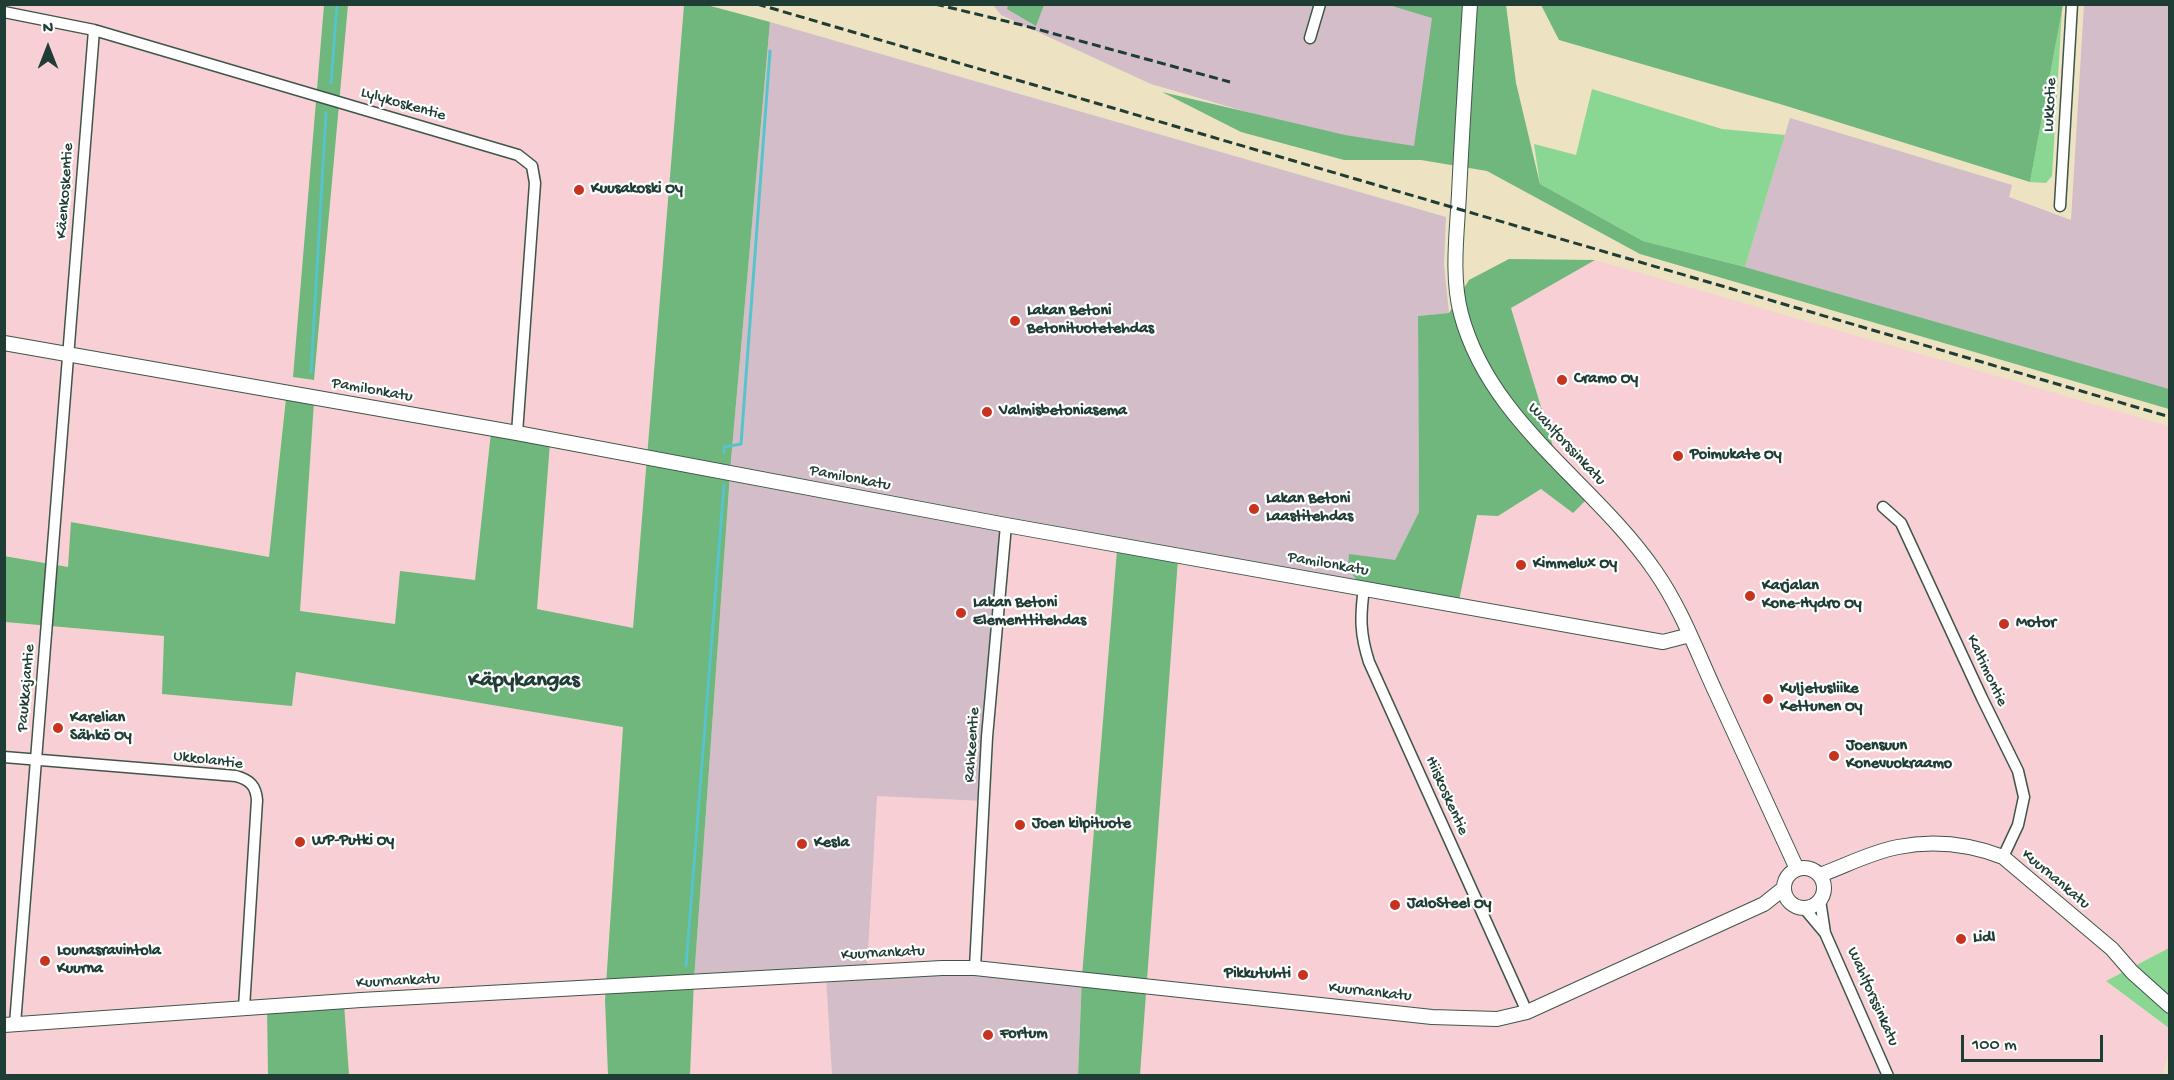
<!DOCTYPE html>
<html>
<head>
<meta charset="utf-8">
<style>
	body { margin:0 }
	#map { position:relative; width:2174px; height:1080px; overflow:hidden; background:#ede2c2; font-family:"Gochi Hand",sans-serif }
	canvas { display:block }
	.frame { position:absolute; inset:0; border:6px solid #1f3d34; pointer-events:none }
	.north { position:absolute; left:18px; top:18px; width:60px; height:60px; -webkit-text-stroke:4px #fff; paint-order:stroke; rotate:0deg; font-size:16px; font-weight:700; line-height:24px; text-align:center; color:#1f3d34 }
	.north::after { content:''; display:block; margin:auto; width:21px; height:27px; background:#1f3d34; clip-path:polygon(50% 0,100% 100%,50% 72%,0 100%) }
	.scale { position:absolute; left:1961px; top:1035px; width:142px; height:27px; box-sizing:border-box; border:3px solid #1f3d34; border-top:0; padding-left:8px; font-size:18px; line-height:21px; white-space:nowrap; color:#1f3d34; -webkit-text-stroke:4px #fff; paint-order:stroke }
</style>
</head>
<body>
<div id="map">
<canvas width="2174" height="1080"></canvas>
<div class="frame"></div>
<div class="north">N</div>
<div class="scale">100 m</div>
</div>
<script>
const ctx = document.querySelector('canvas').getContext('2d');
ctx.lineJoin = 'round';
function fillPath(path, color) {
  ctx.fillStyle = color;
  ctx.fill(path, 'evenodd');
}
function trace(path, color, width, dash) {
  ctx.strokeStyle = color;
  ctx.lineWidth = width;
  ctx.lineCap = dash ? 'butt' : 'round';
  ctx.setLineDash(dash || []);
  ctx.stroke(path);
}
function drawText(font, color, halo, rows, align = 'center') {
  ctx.font = font + ' "Gochi Hand",sans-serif';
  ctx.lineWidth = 4.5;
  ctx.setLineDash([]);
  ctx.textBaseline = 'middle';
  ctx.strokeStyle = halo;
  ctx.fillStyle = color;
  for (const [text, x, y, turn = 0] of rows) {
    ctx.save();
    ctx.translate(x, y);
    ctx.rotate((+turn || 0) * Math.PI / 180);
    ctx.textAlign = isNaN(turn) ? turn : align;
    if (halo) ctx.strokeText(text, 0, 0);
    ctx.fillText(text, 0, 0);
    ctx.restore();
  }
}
const built = new Path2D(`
	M4,5h320l-31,372 21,3 34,-375h336l-51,624 -96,-20 13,-166 -59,-11 -16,148 -74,-9 -6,53 -95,-13 14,-209 -29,-3 -16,158 -197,-35 -4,45 -63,-11z
	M1595,260l574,166v522l-63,33 63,47v24l-7,23 -1022,1 38,-517 279,51 20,-96 21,2 44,-27 31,24 -62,-205z
	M1001,531l116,19 -35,426 -216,-7 11,-173 105,5z
	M4,622l160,14 -2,58 130,12 4,-34 327,55 -15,219 -3,54 3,75h-259l-5,-71 -77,4 1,67h-263z
	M826,976l6,99 -142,1 4,-96z`);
const industrial = new Path2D(`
	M993,5h456l-11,146 -95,-11 -192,-56 -150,-69z
	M2084,5h85v385l-424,-123 45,-149 222,67 -3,12 62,23z
	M770,22l676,195 -2,48 5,48 -31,3 1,196 -24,48 -27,34 -190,-35 -177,-28 -18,270 -106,-5 -10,173 215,7 -4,99h-246l-6,-99 -132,4 37,-520z`);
const green = new Path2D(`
	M2062,10l-10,166 -6,7 -16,-1z
	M1592,89l130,40 63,6 -40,132 -102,-26 -103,-57 -6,-40 42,11z
	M2169,948v80l-63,-47z`);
const forest = new Path2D(`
	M324,5h24l-34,375 -21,-3z
	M684,5h23l63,17 -39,438 -37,520 -4,95h-82l-3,-75 18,-273 -327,-55 -4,34 -130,-12 2,-58 -159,-14 -1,-66 64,11 3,-45 198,35 17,-159 28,4 -14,209 95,13 5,-53 75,9 16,-148 59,11 -13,166 96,19z
	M1008,5v-1l36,1 -8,21 -29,-17z
	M1389,5h117l10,78 24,101 103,57 102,26 424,122v20l-529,-155 -153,-83 -66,-11h-77l-103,-28 -79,-40 183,43 69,11 18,-128z
	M1541,5h522l-33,177 -250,-78 -221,-64z
	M1509,259l86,1 -84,48 51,168 23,25 -12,12 -32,-24 -43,27 -21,-1 -20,95 -89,-16 -20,-25 1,-15 46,6 24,-48 -1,-196 31,-3 20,-33z
	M1117,550l61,9 -38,516 -62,1 4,-100z
	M344,1003l5,72h-81l-1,-67z`);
const stream = new Path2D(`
	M331,83l6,-79
	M311,372l15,-259
	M724,453v-6l17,-3 29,-393
	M686,966l38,-481`);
const minor = new Path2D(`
	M4,12l90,18 424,125 14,11 3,17 -18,250
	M1310,38l10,-34
	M2060,206l12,-202
	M1883,507l18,16 81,175 36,73 6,26 -6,28 -15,32
	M1364,588c-4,29 -4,46 5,74l158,350
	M4,757l232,19c14,4 20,10 21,24l-13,208
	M1820,900l5,33 63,143
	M1804,908l21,25
	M975,968l12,-231 19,-212
	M15,1024l79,-994`);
const tertiary = new Path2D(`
	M1470,4c-4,64 -8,127 -11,190 -2,39 -8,82 2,120 29,109 133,168 194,257 26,37 42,81 61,122 27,59 54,117 81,176
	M4,343l513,90 489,92 657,117 27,-7
	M1784 888a20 20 0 1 1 40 0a20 20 0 1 1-40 0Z
	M1820,875c25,-9 51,-23 78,-28 36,-7 71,-3 105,10l109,92 20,23 38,34
	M4,1025l357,-25 581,-32h33l457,49 65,2 30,-7 237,-108 20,-16`);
const rail = new Path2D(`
	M757,4l1413,413
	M935,4l87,21 208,57`);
const markers = [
	[579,190,6,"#c8321e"],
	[1015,321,6,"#c8321e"],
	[1562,380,6,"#c8321e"],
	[987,412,6,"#c8321e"],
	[1678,456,6,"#c8321e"],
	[1254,509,6,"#c8321e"],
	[1521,565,6,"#c8321e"],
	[1750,596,6,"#c8321e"],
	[961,613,6,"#c8321e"],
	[2004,624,6,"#c8321e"],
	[1768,699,6,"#c8321e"],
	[58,728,6,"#c8321e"],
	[1834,756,6,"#c8321e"],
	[1020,825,6,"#c8321e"],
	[300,842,6,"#c8321e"],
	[802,844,6,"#c8321e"],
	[1395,905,6,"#c8321e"],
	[1961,939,6,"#c8321e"],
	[45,961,6,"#c8321e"],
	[1303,975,6,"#c8321e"],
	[988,1035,6,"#c8321e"]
];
const streetNames = [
	["Lylykoskentie",403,105,16],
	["Lukkotie",2051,105,-87],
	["Käenkoskentie",66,191,-86],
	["Pamilonkatu",372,391,10],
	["Wahlforssinkatu",1566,445,47],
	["Pamilonkatu",850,479,11],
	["Pamilonkatu",1328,565,10],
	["Kaltimontie",1986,671,65],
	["Paukkajantie",27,688,-85],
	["Rahkeentie",973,745,-86],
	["Ukkolantie",208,761,7],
	["Hiiskoskentie",1446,796,66],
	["Kuurnankatu",2055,880,40],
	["Kuurnankatu",883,954,-3],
	["Kuurnankatu",398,982,-3],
	["Kuurnankatu",1370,993,6],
	["Wahlforssinkatu",1872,997,66]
];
const poiNames = [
	["Kuusakoski Oy",591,190],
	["Lakan Betoni",1027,312],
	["Betonituotetehdas",1027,330],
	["Cramo Oy",1574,380],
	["Valmisbetoniasema",999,412],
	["Poimukate Oy",1690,456],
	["Lakan Betoni",1266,500],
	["Laastitehdas",1266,518],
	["Kimmelux Oy",1533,565],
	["Karjalan",1762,587],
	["Kone-Hydro Oy",1762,605],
	["Lakan Betoni",973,604],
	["Elementtitehdas",973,622],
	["Motor",2016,624],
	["Kuljetusliike",1780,690],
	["Kettunen Oy",1780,708],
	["Karelian",70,719],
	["Sähkö Oy",70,737],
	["Joensuun",1846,747],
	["Konevuokraamo",1846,765],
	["Joen kilpituote",1032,825],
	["WP-Putki Oy",312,842],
	["Kesla",814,844],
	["JaloSteel Oy",1407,905],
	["Lidl",1973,939],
	["Lounasravintola",57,952],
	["Kuurna",57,970],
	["Pikkutuhti",1291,975,"right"],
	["Fortum",1000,1035]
];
const districtNames = [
	["Käpykangas",524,682]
];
fillPath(built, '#f7cfd4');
fillPath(industrial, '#d2bdc8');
fillPath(green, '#8ad693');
fillPath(forest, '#6fb77d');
trace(stream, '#56c4ca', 3);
trace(minor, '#3e5649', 13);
trace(tertiary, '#3e5649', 16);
trace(minor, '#fff', 10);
trace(tertiary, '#fff', 14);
trace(rail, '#1f3d34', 3, [9, 4.5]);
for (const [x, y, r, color] of markers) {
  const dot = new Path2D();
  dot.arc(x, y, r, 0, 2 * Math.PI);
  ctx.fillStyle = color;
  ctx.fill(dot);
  trace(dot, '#fff', 2);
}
drawText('16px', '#1f3d34', '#fff', streetNames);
drawText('bold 16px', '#1f3d34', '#fff', poiNames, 'left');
drawText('bold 22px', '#1f3d34', '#fff', districtNames);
</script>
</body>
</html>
